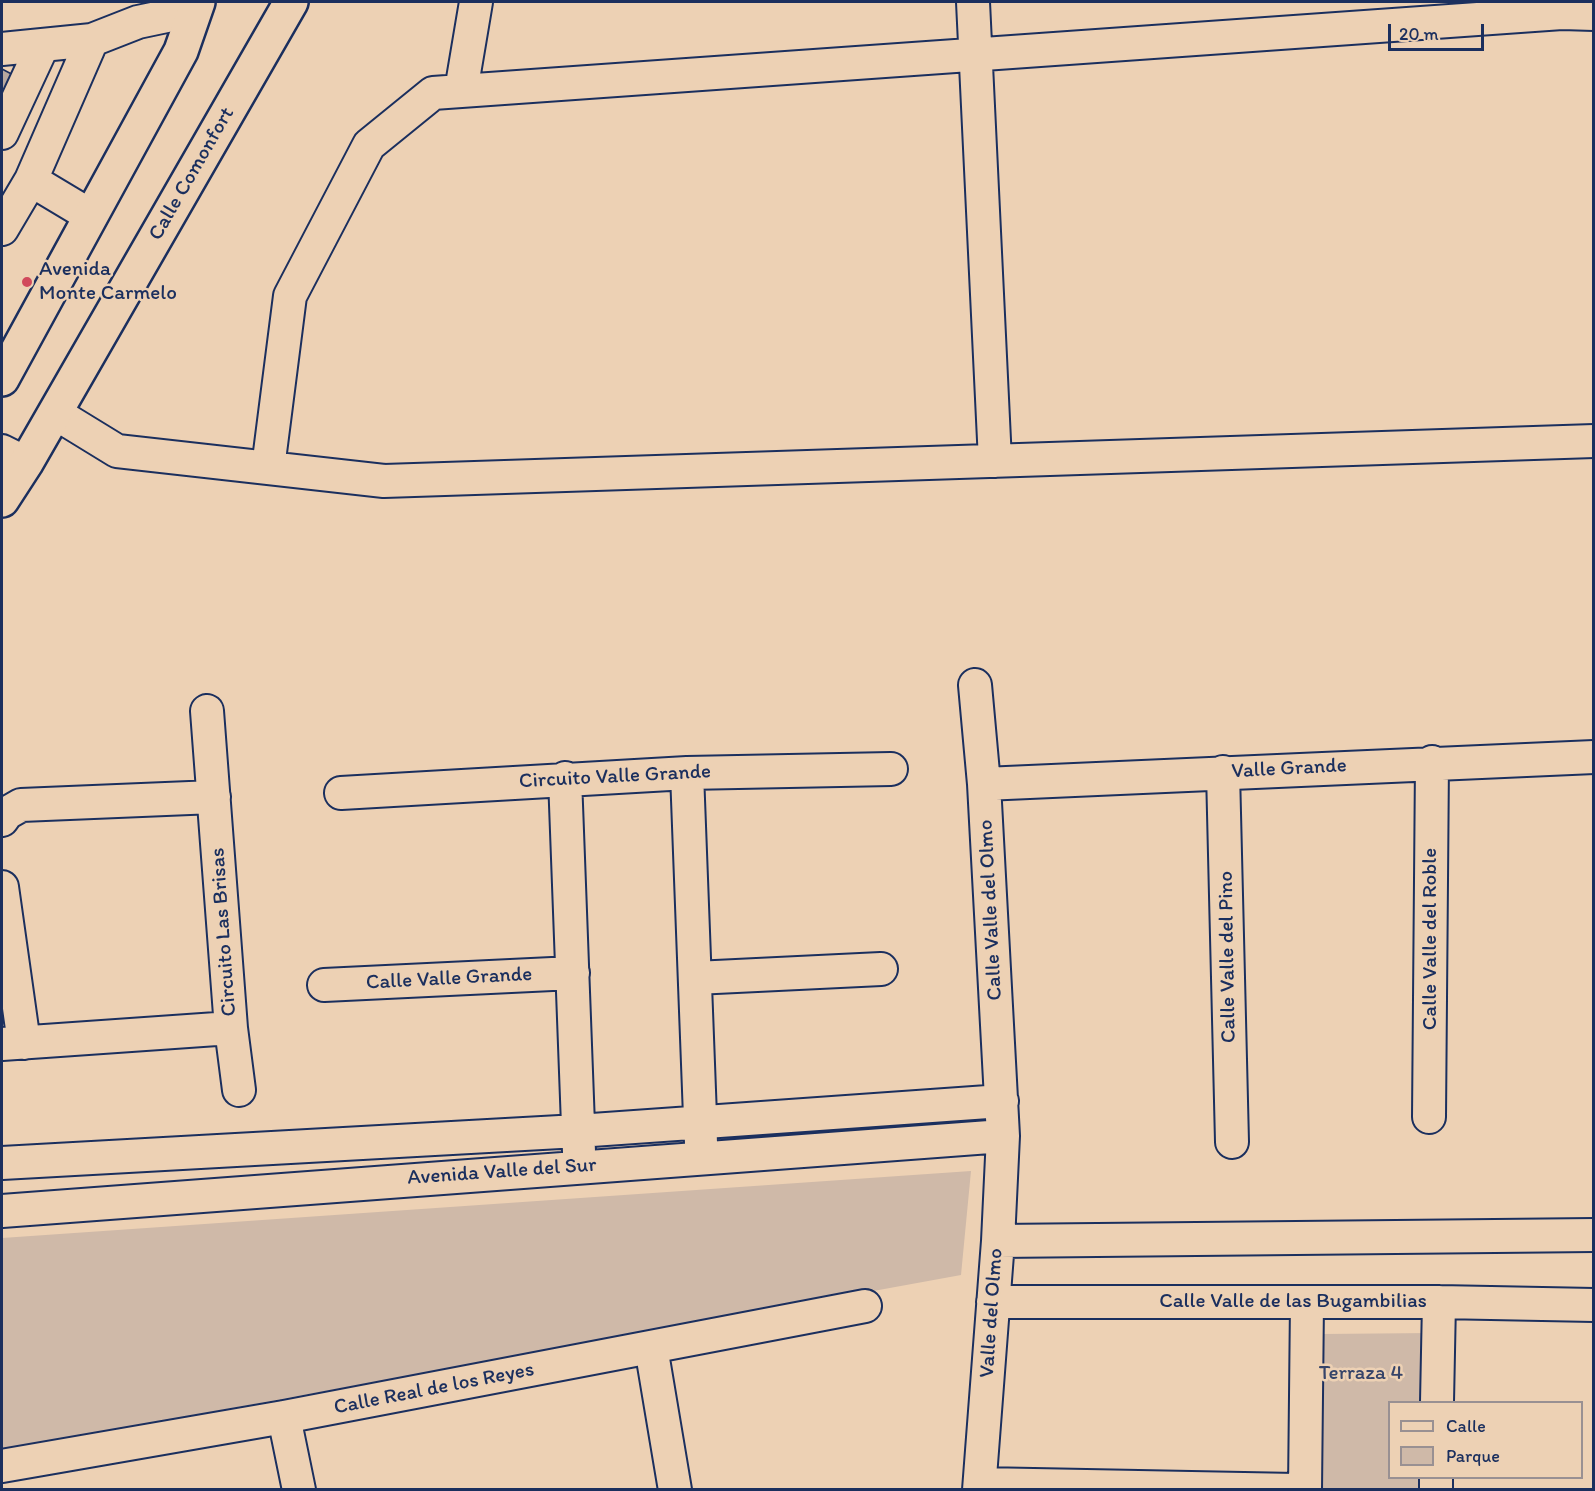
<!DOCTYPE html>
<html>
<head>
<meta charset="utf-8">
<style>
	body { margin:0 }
	#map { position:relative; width:1595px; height:1491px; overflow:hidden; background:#edd1b4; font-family:Itim,sans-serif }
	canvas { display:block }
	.frame { position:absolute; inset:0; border:3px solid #1b2f5e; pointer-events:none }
	.legend { position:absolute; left:1388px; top:1401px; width:195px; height:78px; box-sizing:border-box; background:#edd1b4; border:2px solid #999092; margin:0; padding:8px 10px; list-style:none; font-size:18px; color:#1b2f5e }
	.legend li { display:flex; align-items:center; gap:12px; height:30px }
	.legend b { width:30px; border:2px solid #999092 }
	.scale { position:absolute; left:1388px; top:24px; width:96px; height:27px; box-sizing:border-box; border:3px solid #1b2f5e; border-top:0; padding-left:8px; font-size:18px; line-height:21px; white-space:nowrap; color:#1b2f5e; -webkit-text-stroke:4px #edd1b4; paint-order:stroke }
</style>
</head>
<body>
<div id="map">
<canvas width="1595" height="1491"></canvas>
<div class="frame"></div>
<ul class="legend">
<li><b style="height:8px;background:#edd1b4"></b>Calle</li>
<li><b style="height:16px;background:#cfb9a8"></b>Parque</li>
</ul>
<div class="scale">20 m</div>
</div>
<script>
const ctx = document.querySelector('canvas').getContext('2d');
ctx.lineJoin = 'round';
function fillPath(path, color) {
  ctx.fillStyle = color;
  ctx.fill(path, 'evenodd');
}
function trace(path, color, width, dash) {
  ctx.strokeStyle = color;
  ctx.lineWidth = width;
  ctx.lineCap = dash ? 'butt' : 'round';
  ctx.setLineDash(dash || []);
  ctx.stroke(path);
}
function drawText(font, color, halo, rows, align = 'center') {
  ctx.font = font + ' Itim,sans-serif';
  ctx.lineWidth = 5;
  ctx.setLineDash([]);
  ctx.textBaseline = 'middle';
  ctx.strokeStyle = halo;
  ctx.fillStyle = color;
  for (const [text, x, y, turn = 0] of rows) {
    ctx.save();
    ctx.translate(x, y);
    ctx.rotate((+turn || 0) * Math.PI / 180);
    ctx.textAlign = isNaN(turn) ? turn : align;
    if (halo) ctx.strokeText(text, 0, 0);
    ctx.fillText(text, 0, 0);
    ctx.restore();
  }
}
const green = new Path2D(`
	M971,1171l-10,104 -959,175v-212z
	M1433,1333l-2,69h-41v76h40v11l-110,1 2,-156z`);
const building = new Path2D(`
	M2,69l19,10 -19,38z`);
const minor = new Path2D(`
	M973,2l22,459
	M2,49l90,-9 46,-18 57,-12
	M461,91l15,-89
	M2,133l41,-88
	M31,180l60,36
	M2,229l29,-49 61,-140
	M55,413l62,38 267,30 1210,-40
	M2,451l24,12
	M268,468l22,-172 79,-151 64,-52 1129,-80 32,1
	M975,685l9,99 19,352 -5,105 -19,249
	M207,711l24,317 8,62
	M1223,772l9,370
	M687,773l14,370
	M565,778l14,374
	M984,784l610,-27
	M341,793l346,-20 204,-4
	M2,820l5,-7 14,-8 193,-8
	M2,887l22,156
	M695,978l186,-9
	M324,985l249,-12
	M2,1044l229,-16
	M1429,1117l3,-355
	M2,1163l576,-32 424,-30
	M2,1211l1001,-75
	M998,1241l596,-6
	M993,1302h446l155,3
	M651,1347l24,143
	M1437,1402l2,-100
	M284,1417l15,73
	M2,1466l282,-49 581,-111
	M981,1484l315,6
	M1305,1490l2,-188
	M1436,1490v-12`);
const major = new Path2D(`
	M2,379l179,-328 17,-49
	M2,500l24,-37 265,-461`);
const markers = [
	[27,282,6,"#d1495b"]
];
const streetNames = [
	["Calle Comonfort",192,174,-60],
	["Valle Grande",1289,769,-3],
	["Circuito Valle Grande",615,777,-3],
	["Calle Valle del Olmo",991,910,-93],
	["Circuito Las Brisas",224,932,-94],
	["Calle Valle del Roble",1431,939,-90],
	["Calle Valle del Pino",1228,957,-91],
	["Calle Valle Grande",449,979,-3],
	["Avenida Valle del Sur",502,1172,-4],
	["Calle Valle de las Bugambilias",1293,1302],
	["Valle del Olmo",992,1313,-86],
	["Calle Real de los Reyes",434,1389,-11]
];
const poiNames = [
	["Avenida",39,270],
	["Monte Carmelo",39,294]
];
const parkNames = [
	["Terraza 4",1361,1374]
];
fillPath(green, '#cfb9a8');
fillPath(building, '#b9a99f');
trace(building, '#1b2f5e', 1.5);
trace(minor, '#1b2f5e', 36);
trace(major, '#1b2f5e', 38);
trace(minor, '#edd1b4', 32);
trace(major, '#edd1b4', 33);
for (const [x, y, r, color] of markers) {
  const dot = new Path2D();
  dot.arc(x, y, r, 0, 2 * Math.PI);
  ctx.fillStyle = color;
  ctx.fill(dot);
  trace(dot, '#edd1b4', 2);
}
drawText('21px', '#1b2f5e', '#edd1b4', streetNames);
drawText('21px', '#1b2f5e', '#edd1b4', poiNames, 'left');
drawText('21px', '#364469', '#edd1b4', parkNames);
</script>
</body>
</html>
